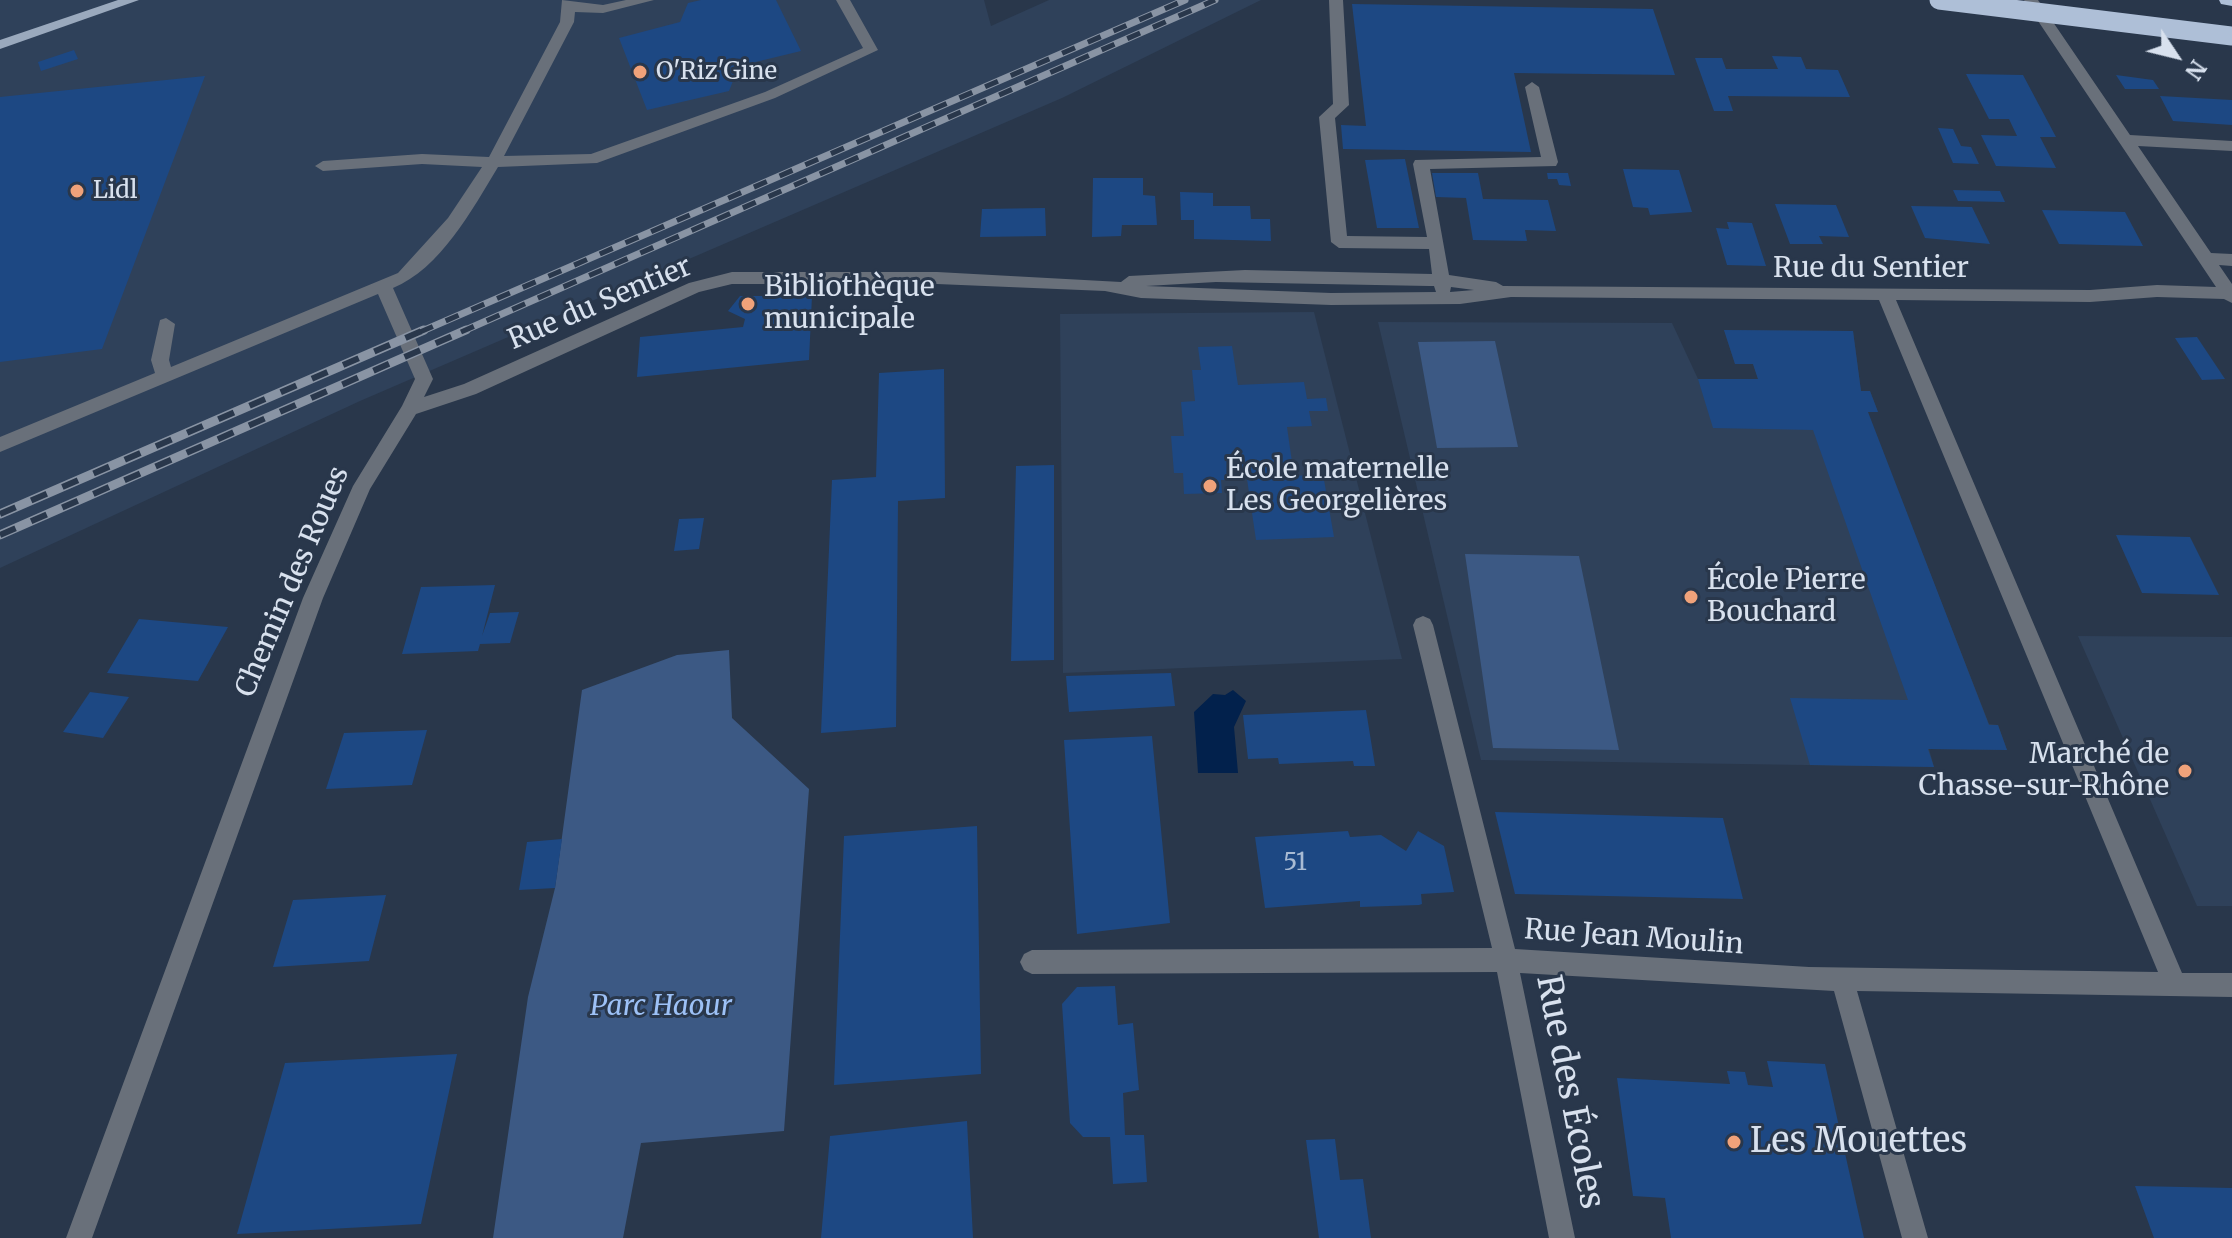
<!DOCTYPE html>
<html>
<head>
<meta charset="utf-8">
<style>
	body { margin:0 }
	#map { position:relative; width:2232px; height:1238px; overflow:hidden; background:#29374b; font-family:Merriweather,serif }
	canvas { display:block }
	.north { position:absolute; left:2136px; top:16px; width:80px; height:80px; -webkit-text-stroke:6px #29374b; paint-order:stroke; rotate:125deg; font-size:22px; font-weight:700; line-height:32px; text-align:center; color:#d8e1ee }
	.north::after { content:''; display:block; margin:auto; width:28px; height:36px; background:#d8e1ee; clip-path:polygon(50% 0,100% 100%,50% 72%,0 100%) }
</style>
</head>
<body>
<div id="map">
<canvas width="2232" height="1238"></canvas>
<div class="north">N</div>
</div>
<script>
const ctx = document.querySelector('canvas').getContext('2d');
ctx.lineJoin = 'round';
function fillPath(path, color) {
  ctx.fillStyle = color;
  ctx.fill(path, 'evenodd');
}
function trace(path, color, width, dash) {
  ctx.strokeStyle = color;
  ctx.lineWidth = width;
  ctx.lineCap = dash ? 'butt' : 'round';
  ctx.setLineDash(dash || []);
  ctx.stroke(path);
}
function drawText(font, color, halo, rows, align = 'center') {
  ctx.font = font + ' Merriweather,serif';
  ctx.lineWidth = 6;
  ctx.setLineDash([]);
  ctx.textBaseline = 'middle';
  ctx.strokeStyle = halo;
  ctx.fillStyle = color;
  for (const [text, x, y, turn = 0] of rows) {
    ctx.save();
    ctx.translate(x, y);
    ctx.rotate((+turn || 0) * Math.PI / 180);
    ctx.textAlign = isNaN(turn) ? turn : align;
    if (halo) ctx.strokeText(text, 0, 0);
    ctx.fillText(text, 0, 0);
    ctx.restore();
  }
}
const built = new Path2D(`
	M0,0h984l7,26 58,-26h212l-199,98 -702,303 -360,167z
	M1314,312l88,347 -339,14 -3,-359z
	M1378,322l294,1 26,56h60l-5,-15h-18l-11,-34 129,1 8,60h9l8,21h-11l122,312 9,1 9,25 -78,-1 5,18 -453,-7z
	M2078,636l154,1v269h-35z`);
const green = new Path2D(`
	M1495,341l23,106 -81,1 -19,-106z
	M1465,554l114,2 40,194 -126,-2z
	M729,650l3,68 77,71 -25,342 -143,12 -18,95h-130l35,-241 27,-109 27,-198 95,-35z`);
const water = new Path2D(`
	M1233,690l13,11 -12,26 4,46h-40l-4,-61 19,-18 12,1z`);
const building = new Path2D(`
	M701,0h75l25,51 -62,15 -10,25 -82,19 -28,-72 61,-16 8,-19z
	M1352,4l301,5 22,66 -161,-2 17,79 -188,-3 -2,-24 25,1z
	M74,50l4,9 -37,12 -3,-9z
	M1772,56l29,1 5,12 32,1 12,27 -122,-1 5,15h-19l-19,-53h27l4,11h52z
	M1966,74l57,1 33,62h-16l16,31 -60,-2 -15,-31 36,1 -8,-17h-20z
	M2116,75l37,5 6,9h-34z
	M205,76l-103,273 -102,13v-265z
	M2160,96l72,4v25l-59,-4z
	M1938,128l15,1 8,17 10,1 8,17 -26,-1z
	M1405,159l14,69h-42l-12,-68z
	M1623,169l56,1 13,42 -42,3 -2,-7 -15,-1z
	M1432,173h46l5,26 65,1 8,31 -31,-1 2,11 -54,-1 -7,-42 -30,-1z
	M1547,173h21l3,13 -12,-1 -2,-6h-9z
	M1093,178h50v17l12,1 2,29h-35l-1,11 -29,1z
	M1953,190l47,1 5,11 -47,-1z
	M1180,192l33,1v13h37l1,13h19l1,22 -77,-2v-19h-13z
	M1775,204l61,1 13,32 -30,-1 4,8h-33z
	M1911,206l61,1 18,37 -65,-6z
	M1045,208l1,28 -66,1 2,-28z
	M2042,210l83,2 18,34 -84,-2z
	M1727,222l25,1 14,43 -39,-1 -11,-37 13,1z
	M740,296h72l-3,64 -172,17 3,-40 103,-10 2,-8 -17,-8z
	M1724,330l129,1 8,60h9l8,21h-10l121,313h9l9,25 -79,-1 6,18 -124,-2 -20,-67 118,2 -95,-270 -100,-2 -15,-49h60l-5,-15h-18z
	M2197,337l28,42 -23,1 -27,-42z
	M1232,346l6,39 66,-3 3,17 19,-1 2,13h-19l3,15 -25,1 7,49 29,-2 11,63 -78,3 -9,-61 -26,1 1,13 -38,1 -1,-21h-9l-3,-37h13l-3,-34 14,-1 -3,-31h9l-3,-23z
	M944,369l1,129 -47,3 -2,226 -75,6 11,-253 44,-3 3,-104z
	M1054,465v195l-43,1 5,-195z
	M704,518l-5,31 -25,2 5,-32z
	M2116,535l74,2 29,58 -77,-2z
	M495,585l-13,51 8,-23 29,-1 -9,31 -30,1 -2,7 -76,3 19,-67z
	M139,619l89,8 -30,54 -91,-8z
	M1171,673l4,33 -106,6 -3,-36z
	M90,692l39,5 -26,41 -40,-6z
	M1366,710l9,56h-21l-1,-5 -74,3 -1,-6 -30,1 -5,-44z
	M427,730l-15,55 -86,4 18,-56z
	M1152,736l18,187 -93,11 -13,-194z
	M1495,812l228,6 20,81 -228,-5z
	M977,826l4,248 -147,11 10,-249z
	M1348,831l2,6 31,-2 25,16 12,-20 26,15 10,46 -33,2 1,10 -3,1 -59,2v-6l-95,7 -10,-71z
	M562,839l-7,49 -36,2 8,-48z
	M386,895l-17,66 -96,6 20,-67z
	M1115,986l3,39 15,-2 6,67 -16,3 2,42h19l3,47 -34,2 -3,-47h-27l-13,-14 -8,-119 15,-17z
	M457,1054l-36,170 -184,10 48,-171z
	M1767,1061l58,3 39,174h-193l-6,-40 -32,-2 -16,-118 113,6 -3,-13 18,1 3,13 25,2z
	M967,1121l6,117h-152l9,-102z
	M1335,1139l5,41 23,-1 8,59h-52l-13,-98z
	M2135,1186l97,2v50h-78z`);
const minor = new Path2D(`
	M562,0l41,5 23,-5h28l-51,13 -28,-1 -1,10 -70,134 87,-2 174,-62 98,-44 -27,-48h14l28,50 -103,48 -178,65 -99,4c-26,43 -58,102 -105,121l40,91 -9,18 40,-13 225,-101 43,-11h205l184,10 8,-6 116,-6 187,4 -3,-25 -90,-1 -8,-6 -12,-125 14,-13 -4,-104h14l6,105 -14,13 12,118 80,1 -14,-73 2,-4 126,-3 -16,-70 7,-5 7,5 19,75 -2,4 -126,3 19,106 47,7 7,4 587,4 67,-5 59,2 -192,-287h14l92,135 102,6v10l-94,-5 73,107 21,1v12l-13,-1 13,19v19l-8,-4 -67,-2 -67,5 -194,-2 286,673h50v24l-375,-6 71,247h-26l-68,-247 -314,-18 55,265h-26l-52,-266 -465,2 -8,-4 -4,-8 4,-8 8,-4 460,-2 -79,-323 3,-6 7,-3 7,3 3,6 82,324 294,18 349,5 -279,-672 -368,-3 -51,7 -129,1 -190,-7 -36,-7 -168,-7h-205l-33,8 -223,102 -60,20 -46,75 -47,109 -231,640h-26l237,-640 50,-112 49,-80 13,-27 -37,-85 -378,158v-15l155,-64 -4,-13 9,-40 6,-2 9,6 -6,36 2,7 227,-94 50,-55 34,-51 -60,-3 -99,7 -8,-5 8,-5 99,-7 67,3 71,-135zM1216,282l213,4h5l2,6 -105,1 -185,-7zM1451,287l23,3 -24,2z`);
const major = new Path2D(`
	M118,0h21l-139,49v-9z`);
const highway = new Path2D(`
	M2219,0h13v6l-11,-2z`);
const railFar1 = new Path2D(`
	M420,332l765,-332
	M461,332l754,-332`);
const rail = new Path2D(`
	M0,514l424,-184
	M0,535l466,-205`);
const highwayBridge = new Path2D(`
	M1939,0l293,36`);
const markers = [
	[640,72,8,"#f0a27a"],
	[77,191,8,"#f0a27a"],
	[748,304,8,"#f0a27a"],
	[1210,486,8,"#f0a27a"],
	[1691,597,8,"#f0a27a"],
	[2185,771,8,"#f0a27a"],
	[1734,1142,8,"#f0a27a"]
];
const farPoinames = [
	["O'Riz'Gine",656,72],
	["Lidl",93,191]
];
const numberNames = [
	["51",1295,863]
];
const streetNames = [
	["Rue du Sentier",1871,269],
	["Rue du Sentier",600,304,-23],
	["Chemin des Roues",293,582,-67],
	["Rue Jean Moulin",1634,938,4]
];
const poiNames = [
	["Bibliothèque",764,288],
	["municipale",764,320],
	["École maternelle",1226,470],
	["Les Georgelières",1226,502],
	["École Pierre",1707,581],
	["Bouchard",1707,613],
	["Marché de",2169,755,"right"],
	["Chasse-sur-Rhône",2169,787,"right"]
];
const parkNames = [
	["Parc Haour",661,1007]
];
const nearStreetnames = [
	["Rue des Écoles",1569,1092,79]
];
const nearPoinames = [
	["Les Mouettes",1750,1142]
];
fillPath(built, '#2f415a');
fillPath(green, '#3c5984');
fillPath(water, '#02214c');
fillPath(building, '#1d4883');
fillPath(minor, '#69707a');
fillPath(major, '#9aa9bd');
fillPath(highway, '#aebfd7');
trace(railFar1, '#8994a4', 7);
trace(rail, '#8994a4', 9);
trace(railFar1, '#29374b', 5, [14]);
trace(rail, '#29374b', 6, [17]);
trace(highwayBridge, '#aebfd7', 19);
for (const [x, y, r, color] of markers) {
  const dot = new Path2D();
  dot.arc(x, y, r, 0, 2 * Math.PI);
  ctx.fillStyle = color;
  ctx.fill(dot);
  trace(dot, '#29374b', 3);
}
drawText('24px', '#d8e1ee', '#29374b', farPoinames, 'left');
drawText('24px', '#a9bbd3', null, numberNames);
drawText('28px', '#d8e1ee', '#29374b', streetNames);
drawText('28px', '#d8e1ee', '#29374b', poiNames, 'left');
drawText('italic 28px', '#9dc1f6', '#29374b', parkNames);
drawText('34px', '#d8e1ee', '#29374b', nearStreetnames);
drawText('34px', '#d8e1ee', '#29374b', nearPoinames, 'left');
</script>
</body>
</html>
